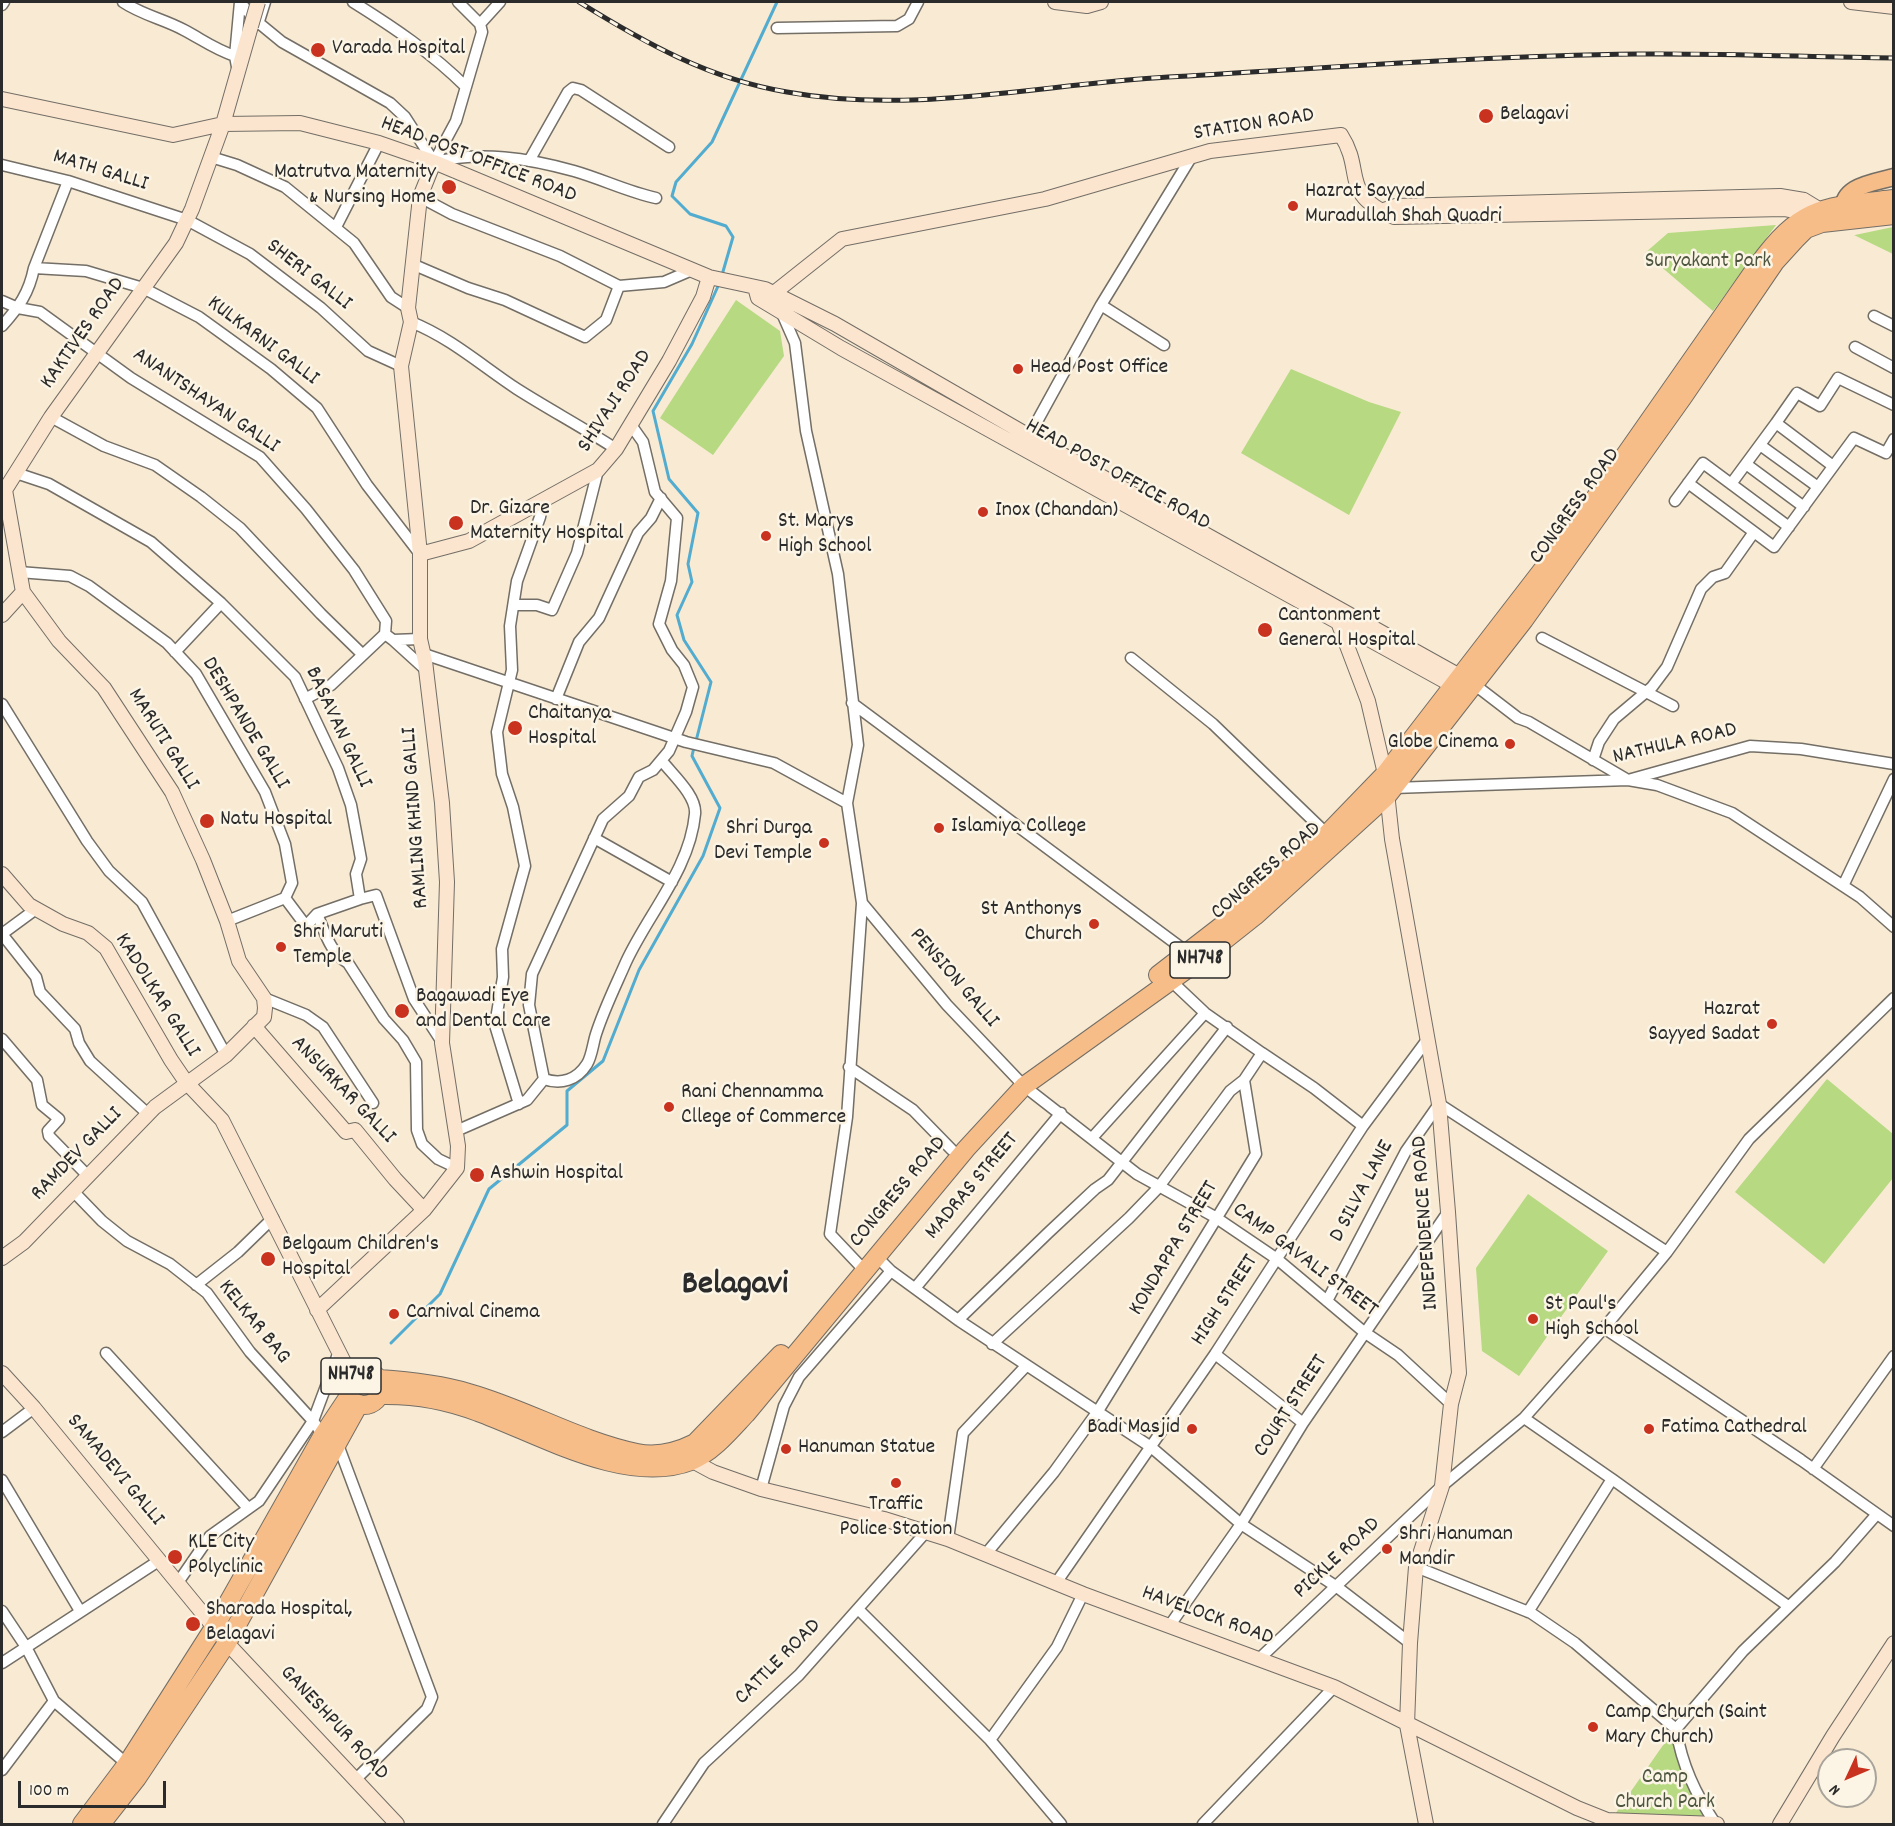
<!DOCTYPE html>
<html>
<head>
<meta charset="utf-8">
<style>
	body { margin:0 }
	#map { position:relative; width:1895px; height:1826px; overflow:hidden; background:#f8ead3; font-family:Dekko,sans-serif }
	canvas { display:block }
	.frame { position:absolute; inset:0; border:3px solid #2b2b2b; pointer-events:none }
	.north { position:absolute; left:1817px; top:1748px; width:60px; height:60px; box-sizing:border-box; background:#fcf5e5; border:2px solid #a8a49b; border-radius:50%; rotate:226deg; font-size:16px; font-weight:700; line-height:24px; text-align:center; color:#2b2b2b }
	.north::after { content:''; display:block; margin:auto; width:21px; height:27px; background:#c8321e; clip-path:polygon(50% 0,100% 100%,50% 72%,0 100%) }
	.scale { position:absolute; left:18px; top:1781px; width:148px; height:27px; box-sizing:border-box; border:3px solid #2b2b2b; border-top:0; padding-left:8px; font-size:18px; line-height:21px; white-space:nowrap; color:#2b2b2b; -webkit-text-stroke:4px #fcf5e5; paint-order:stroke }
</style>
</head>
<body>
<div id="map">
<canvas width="1895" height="1826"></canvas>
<div class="frame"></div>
<div class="north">N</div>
<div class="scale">100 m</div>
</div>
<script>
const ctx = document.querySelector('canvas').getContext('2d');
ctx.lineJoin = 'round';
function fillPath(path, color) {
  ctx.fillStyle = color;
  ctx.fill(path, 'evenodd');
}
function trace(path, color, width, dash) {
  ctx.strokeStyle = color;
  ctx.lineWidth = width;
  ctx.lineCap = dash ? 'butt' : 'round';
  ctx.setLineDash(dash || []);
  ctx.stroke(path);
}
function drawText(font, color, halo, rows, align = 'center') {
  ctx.font = font + ' Dekko,sans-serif';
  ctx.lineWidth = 5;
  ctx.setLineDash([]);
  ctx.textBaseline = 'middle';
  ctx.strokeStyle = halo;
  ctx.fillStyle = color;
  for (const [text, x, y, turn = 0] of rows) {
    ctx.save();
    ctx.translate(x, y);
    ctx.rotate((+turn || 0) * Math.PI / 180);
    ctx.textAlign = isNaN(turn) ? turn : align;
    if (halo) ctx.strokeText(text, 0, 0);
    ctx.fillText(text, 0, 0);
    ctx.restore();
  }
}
const green = new Path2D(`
	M1776,225l-63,86 -68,-58 23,-20z
	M1893,227v27l-39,-19h1z
	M736,300l44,31 4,25 -71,99 -53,-37z
	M1291,369l78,33 32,10 -52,103 -108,-62z
	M1827,1079l66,55v44l-69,86 -89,-72z
	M1528,1194l80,57 -89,125 -37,-25 -6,-83z
	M1677,1732l38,91 -104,-3 57,-82z`);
const stream = new Path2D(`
	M722,275l11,-38 -7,-11 -36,-12 -18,-18 4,-14 36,-40 65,-140
	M696,741l15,-59 -27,-42 -7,-25 15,-33 -4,-18 10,-51 -29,-34 -16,-68 39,-67 27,-60
	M391,1343l49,-49 49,-105 78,-64v-34l36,-30 36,-91 64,-114 17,-48 -28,-52 2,-9`);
const street = new Path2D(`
	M123,2c19,13 41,17 61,28 19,10 30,19 51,26
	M240,2l14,17 28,23 108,61 15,14 29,45
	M353,2c40,25 79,51 113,85
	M2,5l2,-3
	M259,21l6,-19
	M480,24l20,-22
	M777,28l120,-2 12,-7 9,-17
	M238,72l-3,-16 5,-54
	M211,157l26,8 48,22 69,56 37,54 17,11
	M529,161l39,-69 5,-4 8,2 88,57
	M434,162c48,-11 93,-4 140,9 28,8 54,21 82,27
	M434,162l22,-41 26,-89 -2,-8 -22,-22
	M2,165l66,16 119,39 63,34 71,54 47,43 33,15
	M336,227l43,-84
	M412,264l56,24 37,12 80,37 21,-17 13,-34 -59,-30 -108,-42 -32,-17
	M34,268l34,-87
	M619,286l45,-4 28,-12
	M2,301l16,7 22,4 91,66 129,79 46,52 48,61 32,51 -1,13
	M1101,305l91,-149
	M781,311l14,32 11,88 32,143 20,171 -11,58 15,100 -15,214 -17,117 35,37
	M1874,316l20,10
	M411,322c40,16 71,44 106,67 33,21 67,39 99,60
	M2,326c17,-19 27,-33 32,-58l52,3 57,17 56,29 72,52 46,39 50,77 53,69
	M1855,347l39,21
	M51,417l53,29 51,19 46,32 39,31 81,86 41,40
	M1776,423l21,-30 23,13 18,-28 56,27
	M631,425l12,17 12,50 22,26 -6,63 -12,43 13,26 12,15 9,22 -7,25 -17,39 -16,19 -14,7 -10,19 -26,23 -71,155 -3,31 15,74c17,6 33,1 43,-15 5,-8 6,-21 9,-30 8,-25 20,-49 30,-72 22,-48 64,-93 69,-148 2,-18 -23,-40 -33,-53
	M1029,436l72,-131 63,40
	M1760,445l58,42
	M1746,464l58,43
	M16,473l33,11 102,58 70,61 74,74 43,91 13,37 10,54 -5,15 4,25 -43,15 -11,12 -21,-28
	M1731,484l45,-61 57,43
	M1675,501l28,-38 86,64
	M1754,532l20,15 80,-109 32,15 8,-14
	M19,572l51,4 19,10 78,57 29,31 69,118 20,52 7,39 -7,15 -58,23
	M514,605h23l15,5 25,-57 21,-83
	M1542,638l131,68
	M393,640l33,30
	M175,652l46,-49
	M424,654l262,88 88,21 73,40
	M1131,658l82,66 114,110
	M1475,685l43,33 11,4 99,58 29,5 75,28 128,84 34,30
	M305,699l26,-14 54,-51 8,6 27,-1
	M556,699l23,-57 20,-24 39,-85 13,-15 10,-20
	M852,703l339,252
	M2,704l85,137 22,30 33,31 84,153
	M1593,760l6,-18 15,-23 38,-32 15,-20 34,-78 12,-12 12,-4 29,-41 -66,-49
	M1393,788l235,-8 122,-34 51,3 93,15
	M594,838l78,44
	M1843,886l51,-107
	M360,899l16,-4 38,104 28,43
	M862,903l85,102 77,81 113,88 78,43 62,42 87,73 34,23 53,49
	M317,914c8,18 13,39 31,49l36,56 19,21 13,22 1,68 5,14 16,15 19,9
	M2,934l34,43 4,15 35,37 4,14 11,18 58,53
	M2,934l34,-25
	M264,998l42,17 17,12 50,76
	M2,1039l35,41 5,25 17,14 -11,12 1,5 39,40
	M1262,1053l52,35 49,38
	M849,1067l64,43 39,40
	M519,1104l-24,-79 8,-48 -1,-28 23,-83 -12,-59 -11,-33 -5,-42 15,-62 -2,-44 7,-45 23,-64 3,-15
	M456,1131l71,-31 17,-21
	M1092,1138l113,-125
	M73,1191l29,30 25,20 43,23 37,29 43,59 63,69 10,14
	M877,1257l14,14 67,49 193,127 90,77 96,63 73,56
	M196,1285l42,-33 35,-34
	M916,1287l145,-174
	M1327,1301l79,-150 33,-47 228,148
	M958,1320l90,-87 47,-44 13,-9 119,-153
	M1604,1328l197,132 93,66
	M992,1344l137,-126 29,-30 72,-97 14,-11
	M106,1353l142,155
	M1215,1354l88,69
	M1524,1418l88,61
	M2,1432l32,-24
	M337,1442l95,255 -5,12 -70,69
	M1813,1469l81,-113
	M2,1480l78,131
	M761,1489l23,-83 15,-29 92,-106
	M948,1539l15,-106 63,-67
	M985,1555l69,-83 44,-61 158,-257 -12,-74 18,-27 -57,-40 -37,-35
	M1416,1567l115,46 44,30 101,86
	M179,1581l31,-45 49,-35 54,-80 25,-67
	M1056,1583l159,-229 148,-228 64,-86
	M858,1609l132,131 71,84
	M2,1611l24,36 28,54 73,63
	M1528,1612l84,-133 176,127
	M1170,1625l71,-101 62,-101 145,-211
	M1260,1658l182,-172 82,-68 80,-90 63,-76 82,-113 145,-141
	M2,1663l158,-103
	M990,1740l67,-93 26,-53
	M2,1770l52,-69
	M1715,1823c-20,-30 -33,-58 -39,-94l67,-78 92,-89 42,-48
	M663,1824l41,-61 95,-88 127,-143
	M1203,1824l131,-137`);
const secondary = new Path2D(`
	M1055,2l32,4 14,-4
	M1851,2l43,5
	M2,99l171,36 50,-11 77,-1 79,20 55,19 275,115 56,12 70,35 194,112 438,244
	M1381,211l14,-5 385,-10 24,4 23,14
	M755,287l3,11 83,50 620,342
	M774,293l68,-54 203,-40 165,-48 131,-16c24,37 -2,58 53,82l390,-8 25,5 5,4
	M420,554l49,-13 129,-71 18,-21 53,-88 34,-64 6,-20
	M2,615l21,-23 -18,-102 46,-73 125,-174 16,-34 31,-85 28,-98
	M1338,622l30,79 17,73 7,65 47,265 9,108 11,161 -8,31 -9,82 -26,81 -6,76 -3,82 19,99
	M2,874l27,31 34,19 25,9 18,15 65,112 15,22 36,38 129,256
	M254,1026l92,106 9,-2 40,49 29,31
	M2,1258l22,-16 131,-135 71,-52 38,-38 1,-9 -1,-10 -25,-37 -12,-40 -24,-61 -31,-68 -68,-104 -45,-47 -36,-49
	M317,1310l107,-100 33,-42 1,-22 -16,-103 5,-161 -5,-79 -17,-142 -5,-22v-85l-19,-188 10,-44 -3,-14 12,-111 14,-35
	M2,1373l32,35 193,235 170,181
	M687,1458l26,14 48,17 123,30 64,20 135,55 251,93 243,121 30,12 110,4
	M1780,1824l53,-88 61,-93`);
const primary = new Path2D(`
	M1844,214c-5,-28 28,-31 50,-37`);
const highway = new Path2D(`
	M1158,975l75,-58 94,-83 58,-60 185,-240 188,-269c44,-60 65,-58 136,-66
	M347 1388a17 17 0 1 1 34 0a17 17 0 1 1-34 0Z
	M379,1379c31,2 60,5 90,14 57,16 110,48 168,60 20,4 40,-1 58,-10l86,-89
	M379,1395c33,-1 68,5 99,17 61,22 148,74 213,49 22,-9 39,-30 55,-47l220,-265 58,-63 173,-124 58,-46 132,-120 137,-176 159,-223 92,-135 20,-22 11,-11 16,-6 72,-8
	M82,1824l45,-60 88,-138 108,-191 26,-39
	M101,1824l36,-46 90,-135 132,-239`);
const rail = new Path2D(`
	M579,2c66,41 130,77 208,90 127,23 255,-8 381,-15 157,-9 314,-21 470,-23 85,-1 170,3 256,4`);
const secondaryBridge = new Path2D(`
	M251,26l7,-24`);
const markers = [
	[318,50,8,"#c8321e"],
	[1486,116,8,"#c8321e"],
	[449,187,8,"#c8321e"],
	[1293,206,6,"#c8321e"],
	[1018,369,6,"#c8321e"],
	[983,512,6,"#c8321e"],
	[456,523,8,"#c8321e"],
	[766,536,6,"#c8321e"],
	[1265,630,8,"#c8321e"],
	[515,728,8,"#c8321e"],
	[1510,744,6,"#c8321e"],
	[207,821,8,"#c8321e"],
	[939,828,6,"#c8321e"],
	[824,843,6,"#c8321e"],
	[1094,924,6,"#c8321e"],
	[281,947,6,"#c8321e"],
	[402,1011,8,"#c8321e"],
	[1772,1024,6,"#c8321e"],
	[669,1107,6,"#c8321e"],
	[477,1175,8,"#c8321e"],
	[268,1259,8,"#c8321e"],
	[394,1314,6,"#c8321e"],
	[1533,1319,6,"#c8321e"],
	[1192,1429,6,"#c8321e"],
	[1649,1429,6,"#c8321e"],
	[786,1449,6,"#c8321e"],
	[896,1483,6,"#c8321e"],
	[1387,1549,6,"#c8321e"],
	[175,1557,8,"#c8321e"],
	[193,1624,8,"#c8321e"],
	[1593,1727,6,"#c8321e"]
];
const shields = [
	[1200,960,60],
	[351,1376,60]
];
const shieldNames = [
	["NH748",1200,960],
	["NH748",351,1376]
];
const poiNames = [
	["Varada Hospital",332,50],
	["Belagavi",1500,116],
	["Matrutva Maternity",436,174,"right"],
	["& Nursing Home",436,199,"right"],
	["Hazrat Sayyad",1305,193],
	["Muradullah Shah Quadri",1305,218],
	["Head Post Office",1030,369],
	["Dr. Gizare",470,510],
	["Maternity Hospital",470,535],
	["Inox (Chandan)",995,512],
	["St. Marys",778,523],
	["High School",778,548],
	["Cantonment",1278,617],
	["General Hospital",1278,642],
	["Chaitanya",528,715],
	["Hospital",528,740],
	["Globe Cinema",1498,744,"right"],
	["Natu Hospital",220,821],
	["Islamiya College",951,828],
	["Shri Durga",812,830,"right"],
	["Devi Temple",812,855,"right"],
	["St Anthonys",1082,911,"right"],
	["Church",1082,936,"right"],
	["Shri Maruti",293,934],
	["Temple",293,959],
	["Bagawadi Eye",416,998],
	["and Dental Care",416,1023],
	["Hazrat",1760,1011,"right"],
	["Sayyed Sadat",1760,1036,"right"],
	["Rani Chennamma",681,1094],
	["Cllege of Commerce",681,1119],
	["Ashwin Hospital",490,1175],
	["Belgaum Children's",282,1246],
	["Hospital",282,1271],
	["St Paul's",1545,1306],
	["High School",1545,1331],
	["Carnival Cinema",406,1314],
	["Badi Masjid",1180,1429,"right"],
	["Fatima Cathedral",1661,1429],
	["Hanuman Statue",798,1449],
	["Traffic",896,1506,"center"],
	["Police Station",896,1531,"center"],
	["Shri Hanuman",1399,1536],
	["Mandir",1399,1561],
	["KLE City",188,1544],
	["Polyclinic",188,1569],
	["Sharada Hospital,",206,1611],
	["Belagavi",206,1636],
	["Camp Church (Saint",1605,1714],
	["Mary Church)",1605,1739]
];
const streetNames = [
	["STATION ROAD",1254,126,-9],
	["HEAD POST OFFICE ROAD",478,161,21],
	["MATH GALLI",100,172,17],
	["SHERI GALLI",308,276,38],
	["KAKTIVES ROAD",84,334,-55],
	["KULKARNI GALLI",262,342,37],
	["ANANTSHAYAN GALLI",205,402,34],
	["SHIVAJI ROAD",616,402,-57],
	["HEAD POST OFFICE ROAD",1117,476,29],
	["CONGRESS ROAD",1576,507,-54],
	["DESHPANDE GALLI",244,724,59],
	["BASAVAN GALLI",337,728,65],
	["MARUTI GALLI",162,740,58],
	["NATHULA ROAD",1675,745,-13],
	["RAMLING KHIND GALLI",417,818,-94],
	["CONGRESS ROAD",1267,872,-41],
	["PENSION GALLI",953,979,49],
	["KADOLKAR GALLI",156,996,58],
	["ANSURKAR GALLI",342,1091,46],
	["RAMDEV GALLI",78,1155,-46],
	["MADRAS STREET",973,1187,-50],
	["D SILVA LANE",1363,1192,-62],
	["CONGRESS ROAD",899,1193,-50],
	["INDEPENDENCE ROAD",1427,1223,-94],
	["KONDAPPA STREET",1175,1249,-59],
	["CAMP GAVALI STREET",1304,1261,37],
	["HIGH STREET",1226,1301,-57],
	["KELKAR BAG",253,1323,51],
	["COURT STREET",1292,1407,-57],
	["SAMADEVI GALLI",114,1471,50],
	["PICKLE ROAD",1338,1559,-43],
	["HAVELOCK ROAD",1207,1617,20],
	["CATTLE ROAD",779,1663,-45],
	["GANESHPUR ROAD",333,1724,47]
];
const parkNames = [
	["Suryakant Park",1708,263],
	["Camp",1665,1779],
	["Church Park",1665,1804]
];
const townNames = [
	["Belagavi",735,1287]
];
fillPath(green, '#b6d981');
trace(stream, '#52acd0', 3);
trace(street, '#736e66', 13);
trace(secondary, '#736e66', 16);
trace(primary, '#736e66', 19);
trace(highway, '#736e66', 20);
trace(street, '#fff', 10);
trace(secondary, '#fce5cf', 14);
trace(primary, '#f7bd88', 16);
trace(highway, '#f7bd88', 18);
trace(rail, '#2b2b2b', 5);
trace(rail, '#fcf5e5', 3, [9]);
trace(secondaryBridge, '#736e66', 16, []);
trace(secondaryBridge, '#fce5cf', 14);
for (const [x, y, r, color] of markers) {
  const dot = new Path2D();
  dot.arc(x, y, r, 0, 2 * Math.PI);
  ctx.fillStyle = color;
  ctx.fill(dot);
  trace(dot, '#fcf5e5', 2);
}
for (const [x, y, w] of shields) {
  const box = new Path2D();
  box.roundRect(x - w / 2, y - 18, w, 36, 4.5);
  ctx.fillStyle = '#fcf5e5';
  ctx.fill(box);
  trace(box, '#2b2b2b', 1.5);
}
drawText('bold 21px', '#2b2b2b', null, shieldNames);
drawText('22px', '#2b2b2b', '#fcf5e5', poiNames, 'left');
drawText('22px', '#2b2b2b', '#fcf5e5', streetNames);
drawText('22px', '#4e5640', '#fcf5e5', parkNames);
drawText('bold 34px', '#2b2b2b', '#fcf5e5', townNames);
</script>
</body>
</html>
